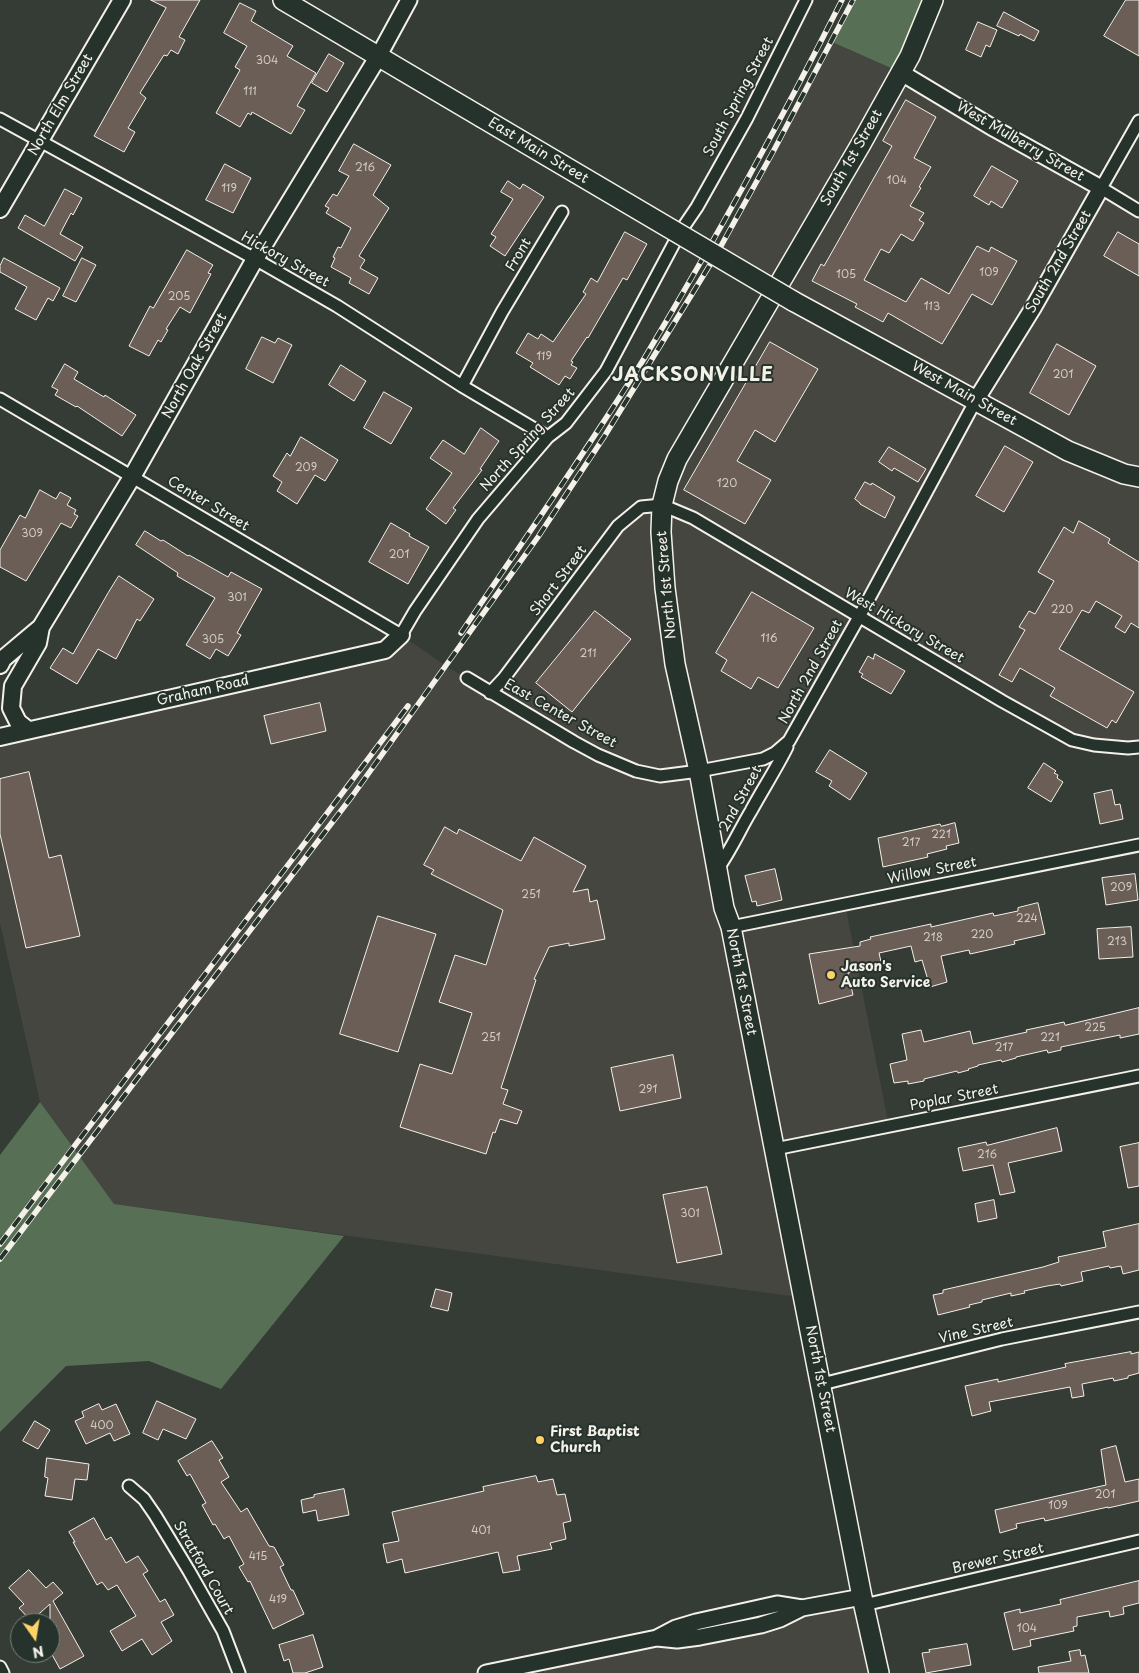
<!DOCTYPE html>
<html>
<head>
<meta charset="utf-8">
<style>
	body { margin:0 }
	#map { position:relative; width:1139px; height:1673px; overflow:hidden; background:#343c35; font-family:"Playpen Sans",sans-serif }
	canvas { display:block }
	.north { position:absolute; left:10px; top:1613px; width:50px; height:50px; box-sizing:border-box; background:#26332d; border:1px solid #787f78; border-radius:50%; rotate:167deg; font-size:14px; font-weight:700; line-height:20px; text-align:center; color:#f4f1e8 }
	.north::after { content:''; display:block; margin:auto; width:18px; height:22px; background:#ffd166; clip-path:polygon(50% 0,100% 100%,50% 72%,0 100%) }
</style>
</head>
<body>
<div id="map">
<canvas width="1139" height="1673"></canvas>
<div class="north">N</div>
</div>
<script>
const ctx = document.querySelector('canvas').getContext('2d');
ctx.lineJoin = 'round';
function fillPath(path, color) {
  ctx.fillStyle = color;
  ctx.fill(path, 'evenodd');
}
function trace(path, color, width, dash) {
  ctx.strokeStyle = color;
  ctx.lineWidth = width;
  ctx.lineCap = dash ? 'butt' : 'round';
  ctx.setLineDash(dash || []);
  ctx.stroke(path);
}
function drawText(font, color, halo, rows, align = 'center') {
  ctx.font = font + ' "Playpen Sans",sans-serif';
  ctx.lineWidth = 4;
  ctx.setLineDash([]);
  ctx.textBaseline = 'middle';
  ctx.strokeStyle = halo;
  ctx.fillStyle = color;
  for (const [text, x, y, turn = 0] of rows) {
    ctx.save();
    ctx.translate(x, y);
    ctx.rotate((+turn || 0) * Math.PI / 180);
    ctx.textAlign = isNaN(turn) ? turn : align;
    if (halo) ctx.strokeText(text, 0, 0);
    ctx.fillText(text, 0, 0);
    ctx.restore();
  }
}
const built = new Path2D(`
	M832,42l68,30 239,139v536l-45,-2 -235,-127 -84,135 -76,18 32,156 114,-23 44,222 -114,23 30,149 -691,-94 -36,-48 -38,-54 -40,-179v-186l385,-87 16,-15 45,31 44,26 93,-118 58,-67 21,-3 116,-212 -62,-37zM401,726l-48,69 -198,259z
	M862,1597l17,76h-335l-2,-11 135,-22z`);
const green = new Path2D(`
	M853,0h80l-33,72 -68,-30z
	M40,1102l74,102 230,32 -123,153 -72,-28 -83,5 -66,66v-277z`);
const building = new Path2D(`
	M151,0h49l-21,37 6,3 -7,14 -7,-4 -4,6 -3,-1 -24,38 6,5 -18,30 7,4 -11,20 -30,-16 72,-128z
	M1126,0h13v56l-35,-20z
	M240,3l16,8 -5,10 42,25 -6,10 29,17 -19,33 8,4 -14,24 -39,-22 -1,3 -3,-2 -8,14 -24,-14 24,-43 -5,-3 12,-21 -23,-13z
	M1004,12l35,19 -5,10 -14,-7 -1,2 -22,-10z
	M978,22l19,8 -7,17 -4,-2 -5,12 -15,-7z
	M329,54l15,9 -17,29 -15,-9z
	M906,100l30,17 -22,41 17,9 -12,20 2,1 -11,18 14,7 -5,7 5,3 -11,18 -12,-7 -12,19 -8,-4 -17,31 42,22 15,-24 28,16 28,-48 12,6 2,-5 26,14 -25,44 -20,-11 -30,50 -54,-31 -5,9 -28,-15 2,-3 -45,-23 9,-17 3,2 68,-120 -9,-5z
	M354,144l37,21 -18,30 16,13 -30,48 6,4 -5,8 18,10 -9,16 -20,-11 2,-5 -20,-11 4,-9 -2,-1 5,-10 3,1 10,-20 -25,-15 3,-5 -4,-2 8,-12 4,2 12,-20 -10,-5z
	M225,164l26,14 -18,35 -27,-13z
	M992,166l26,15 -16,27 -11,-7 -2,4 -15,-9z
	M508,181l12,8 3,-5 21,13 -39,59 -15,-10 6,-9 -5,-3 22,-35 -12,-7z
	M65,189l17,9 -9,17 -2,-2 -11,21 23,13 -8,14 -57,-33 7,-13 19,11z
	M625,232l22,12 -20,36 -4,-2 -35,60 -1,-1 -16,24 2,1 -2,3 6,3 -7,11 -5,-3 -6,9 -29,-18 3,-4 -17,-10 12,-20 10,6 3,-5 12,8 33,-48 -3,-2 8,-14 6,4z
	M1118,232l21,12v32l-35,-20z
	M187,250l26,15 -5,8 3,1 -21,39 -10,-6 -14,22 2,1 -7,12 -3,-2 -9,16 -20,-10 21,-40 3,2z
	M4,258l56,30 -7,13 -5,-3 -12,22 -21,-11 12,-22 -27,-15v-6z
	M82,258l14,7 -20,37 -13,-6z
	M262,337l13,6 3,-5 14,7 -19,38 -27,-14z
	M770,342l48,27 -43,73 -20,-12 -18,31 34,19 -26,44 -61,-34z
	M1057,344l39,22 -27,49 -39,-22z
	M65,364l13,8 -4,7 30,18 1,-2 31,20 -14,21 -45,-30 -1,1 -21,-12 3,-5 -6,-3z
	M341,365l25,16 -12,20 -25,-16z
	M384,392l28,16 -21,36 -27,-16z
	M481,428l18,13 -19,28 2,1 -29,38 3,2 -10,14 -20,-15 26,-36 -22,-15 13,-18 21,14z
	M301,437l37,23 -13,21 -10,-6 -18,29 -20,-13 5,-9 -9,-6 14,-23 3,3z
	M1005,446l28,16 -29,50 -28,-16z
	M889,447l37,22 -8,13 -24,-14 -2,3 -13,-9z
	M865,482l6,3 1,-2 23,14 -10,21 -25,-14v-1l-5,-4z
	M40,490l16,9 4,-7 11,6 -4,7 9,5 -2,4 4,2 -7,12 -10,-5 -35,58 -26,-14v-17l20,-35 5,3z
	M1079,521l31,18 -2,4 31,19v66l-8,-5 -6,10 -10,-6 7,-11 -26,-15 -7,12 -7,-3 -23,39 75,43 -18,31 -4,-3 -5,8 -57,-32 5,-8 -35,-20 -8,14 -13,-7 26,-45 -6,-3 10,-16 6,3 19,-33 -16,-9 26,-45 9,6z
	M391,523l19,11 -1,2 20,11 -21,37 -39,-22z
	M145,531l16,10 2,-1 25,16 1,-1 39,22 3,-5 31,17 -25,44 4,2 -13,21 -12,-7 -6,10 -24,-14 29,-47 -38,-22 1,-3 -42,-28z
	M119,576l35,23 -14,22 -3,-2 -21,40 -18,-10 -21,35 -27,-16 13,-20 10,6 35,-61z
	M752,592l62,36 -36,60 -20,-11 -7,12 -30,-18 6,-11 -11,-7z
	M595,611l36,28 -59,73 -36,-29z
	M875,654l30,17 -14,23 -30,-17 2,-3 -4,-2 9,-16 5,3z
	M320,703l6,28 -55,13 -7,-28z
	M830,750l37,23 -17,27 -21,-14 3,-5 -16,-9z
	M1044,763l12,8 -2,2 4,2 -1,3 6,4 -12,20 -23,-14z
	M29,772l20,86 12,-3 19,81 -54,12 -26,-114v-55z
	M1112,790l3,15 5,-1 3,15 -23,5 -6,-30z
	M955,823l4,20 -13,3 1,3 -20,5 1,3 -45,10 -5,-29 62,-14 1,2z
	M445,827l12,7 2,-5 62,32 13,-24 52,29 -13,26 15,-3 2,13 7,-2 8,39 -36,7v-3l-20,4 -15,32 2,1 -35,108 7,2 -5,14 19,7 -5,13 -17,-5 -5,14 -2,-1 -7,22 -86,-27 20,-63 32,10 20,-61 -33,-11 16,-47 31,10 17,-55 -72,-36 3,-4 -10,-5z
	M775,869l7,31 -25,6 -1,-5 -4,1 -7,-26z
	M1135,874l3,26 -32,5 -4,-27z
	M1038,903l7,31 -31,7 1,3 -45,10 -1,-4 -28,6 6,26 -17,5 -8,-27 -7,2 -4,-16 -32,7 3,13 -34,7 5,22 -34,9 -10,-50 51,-8v-4l11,-3 -1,-2 61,-13v3l62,-14 1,3 24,-5v-3z
	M378,916l58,18 -38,118 -58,-18z
	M1131,927l2,30 -34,2 -2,-30z
	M1139,1008v26l-19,4v-3l-30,6 -29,6v3l-13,3 -1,-3 -31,7v1l-14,4 -1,-2 -23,5v1l-10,3 1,1 -11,3 -1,-2 -33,8v2l-16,3v-3l-14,2 -4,-19 17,-4 -5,-26 19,-4 3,12 46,-11 3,13 54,-12 -1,-2 38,-8 1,3z
	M673,1055l8,43 -61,13 -9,-43z
	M1057,1128l5,23 -54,12 7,29 -15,3 -7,-30 -30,6 -5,-23 28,-6 1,3z
	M1139,1143v43l-11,2 -8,-41z
	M707,1187l15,67 -45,9 -14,-68z
	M994,1200l3,18 -19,4 -3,-18z
	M1139,1224v46l-16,4 -2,-8 -11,2 -1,-2 -28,6 2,9 -22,5 -1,-2 -13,2 -23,5 1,2 -14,3v-3l-29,7v2l-13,3 1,2 -32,8 -5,-20 10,-2v-3l100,-23 16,-5 -1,-5 48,-10 -3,-15z
	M436,1289l16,4 -4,18 -17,-4z
	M1131,1352v2l8,-2v21l-11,3v2l-14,3 -1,-3 -31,6 2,12 -12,2 -2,-11 -81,15 2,9 -19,5 -7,-30 33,-7v3l68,-15 -1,-3z
	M157,1401l39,18 -10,20 -23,-10 -5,11 -15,-7z
	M99,1404l3,6 14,-6 14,30 -16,7 -4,-8 -24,11 -11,-23 9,-4 -2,-5z
	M35,1421l15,9 -12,19 -15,-8z
	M212,1441l11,17 -4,2 10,17 -8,5 20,30 6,-4 22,38 5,1 10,18 -4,2 11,23h2l11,24 -31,15 -23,-48 -2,1 -9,-15 5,-3 -15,-28 -5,3 -9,-15 -2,1 -11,-20 4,-2 -16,-29 -3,2 -9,-15z
	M1116,1446l9,36 14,-3v22l-31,7v-1l-63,14 -1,-3 -28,6 1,4 -17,5 -5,-23 111,-25 -5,-35z
	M47,1458l42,6 -2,16 -12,-1 -3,21 -27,-4 3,-18 -3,-1z
	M536,1476l2,6 15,-3 4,16 8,-1 6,27 -8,2 3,16 -16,4 2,6 -35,7 3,14 -17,3 -5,-21 -93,21 -3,-14 -15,4 -4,-19 16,-3 -7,-29 92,-21 -1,-4z
	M344,1489l5,26 -31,6 -2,-11 -13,3 -2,-13 13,-3v-2z
	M94,1518l12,22 5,-3 15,26 12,-7 10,15 -5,3 17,28 5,-3 9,16 -13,7 11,19 -20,14 -10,-16 -20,12 -12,-20 26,-15 -19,-31 -9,5 -6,-8 -5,3 -24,-43h2l-6,-10z
	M29,1570l17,18 7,-6 10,11 -10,8 31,55 -24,13 -10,-18v-47l-19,17 -12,-13 5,-4 -15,-16z
	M1139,1581v22l-16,4 1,7 -14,3 -1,-6 -32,6v9l-4,1 1,4 -44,9 1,6 -18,4 -9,-37 16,-4v4l41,-9 -1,-4z
	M313,1635l10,32 -18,6h-12l-4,-14 -5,2 -5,-16z
	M967,1644l4,21 -45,8 -4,-20 8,-1 -1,-2z
	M1080,1650l1,6 4,-1 4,18h-50l-1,-6 33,-6 -2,-9z`);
const minor = new Path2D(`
	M0,119l255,140 82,47 125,80 86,51
	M1139,121l-38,67 38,23
	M462,386l40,-74 60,-100
	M0,399l401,236 14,-24 63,-92 70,-82 18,-14 40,-52 74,-139 17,-25 50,-89 59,-118
	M467,678l107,64 24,13 38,16 24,5 39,-5 64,-12 12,-6 14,-12 70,-124 117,-217
	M490,693l14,-15 114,-152 23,-19 21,-2 31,13 309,183 70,39 22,5 34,3 11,-1
	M716,871c14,-19 23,-40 35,-60 12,-22 25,-42 36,-64
	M731,927l408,-82
	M775,1149l364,-73
	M822,1384l180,-45 137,-27
	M129,1486l15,13 11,16 34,56 34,60 16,42
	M864,1605l275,-64
	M0,1667l3,6`);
const tertiary = new Path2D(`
	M378,57l31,-57
	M900,72l95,57 106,59 -68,120 -57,92
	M657,1638l20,2 23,-3 61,-12 19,-6 22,-11 60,-11
	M486,1673l171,-35 19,-10 20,-6 81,-18 25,4`);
const secondary = new Path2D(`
	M0,209l122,-209
	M0,665l3,-6 38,-32 91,-150 123,-218 123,-202
	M28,730l-10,-8 -7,-14 2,-22 25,-43 3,-16
	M0,737l385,-87 16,-15`);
const primary = new Path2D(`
	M283,0l198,117
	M793,301l275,150 56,23 15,3
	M879,1673l-17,-76 -131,-670 -7,-19 -25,-137 -24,-107 -10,-76 -4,-56 1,-27 6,-24 9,-22 184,-315 49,-88 23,-56`);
const rail = new Path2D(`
	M461,633c61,-91 126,-182 184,-276 70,-117 136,-236 197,-357
	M0,1244c136,-180 273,-358 408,-538
	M0,1259l353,-464 185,-258 66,-100 112,-182 58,-105 79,-150`);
const primaryBridge = new Path2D(`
	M481,117l312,184`);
const markers = [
	[831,975,5,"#ffd166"],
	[540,1440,5,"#ffd166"]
];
const numberNames = [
	["304",267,61],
	["111",250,92],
	["216",365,168],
	["104",897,181],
	["119",229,189],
	["109",989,273],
	["105",846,275],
	["205",179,297],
	["113",932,307],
	["119",544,357],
	["201",1063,375],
	["209",306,468],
	["120",727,484],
	["309",32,534],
	["201",399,555],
	["301",237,598],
	["220",1062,610],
	["116",769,639],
	["305",213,640],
	["211",588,654],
	["221",941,835],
	["217",911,843],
	["209",1121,888],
	["251",531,895],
	["224",1027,919],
	["220",982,935],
	["218",933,938],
	["213",1117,942],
	["225",1095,1028],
	["251",491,1038],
	["221",1050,1038],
	["217",1004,1048],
	["291",648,1090],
	["216",987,1155],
	["301",690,1214],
	["400",102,1426],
	["201",1105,1495],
	["109",1058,1506],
	["401",481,1531],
	["415",258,1557],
	["419",278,1600],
	["104",1027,1629]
];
const streetNames = [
	["South Spring Street",739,97,-62],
	["North Elm Street",61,105,-60],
	["West Mulberry Street",1020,142,30],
	["East Main Street",538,151,31],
	["South 1st Street",852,158,-60],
	["Front",519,255,-59],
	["Hickory Street",285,260,29],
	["South 2nd Street",1059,262,-60],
	["North Oak Street",195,366,-61],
	["West Main Street",964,394,29],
	["North Spring Street",528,440,-48],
	["Center Street",208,504,31],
	["Short Street",559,581,-53],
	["North 1st Street",667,585,-95],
	["West Hickory Street",904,626,30],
	["North 2nd Street",811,672,-61],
	["Graham Road",203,691,-13],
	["East Center Street",560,714,29],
	["2nd Street",741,799,-61],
	["Willow Street",932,871,-11],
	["North 1st Street",741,982,79],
	["Poplar Street",954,1098,-11],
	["Vine Street",976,1331,-13],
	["North 1st Street",820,1379,79],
	["Brewer Street",998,1559,-13],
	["Stratford Court",203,1568,60]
];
const poiNames = [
	["Jason's",841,967],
	["Auto Service",841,983],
	["First Baptist",550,1432],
	["Church",550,1448]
];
const districtNames = [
	["JACKSONVILLE",693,376]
];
fillPath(built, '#44463f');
fillPath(green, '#577055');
fillPath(building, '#6a5e57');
trace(building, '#f4f1e8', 1);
trace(minor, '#f4f1e8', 15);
trace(tertiary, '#f4f1e8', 19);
trace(secondary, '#f4f1e8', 20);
trace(primary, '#f4f1e8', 22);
trace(minor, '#26332d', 11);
trace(tertiary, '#26332d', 15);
trace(secondary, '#26332d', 16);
trace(primary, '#26332d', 19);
trace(rail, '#f4f1e8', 5.5);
trace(rail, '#26332d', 4, [11]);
trace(primaryBridge, '#f4f1e8', 22, []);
trace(primaryBridge, '#26332d', 19);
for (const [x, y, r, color] of markers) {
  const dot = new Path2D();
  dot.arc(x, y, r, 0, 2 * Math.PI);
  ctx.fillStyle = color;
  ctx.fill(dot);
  trace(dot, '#26332d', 2);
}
drawText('11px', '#d2ccc4', null, numberNames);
drawText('14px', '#f4f1e8', '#26332d', streetNames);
drawText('bold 14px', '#f4f1e8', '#26332d', poiNames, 'left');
ctx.letterSpacing = '1px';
drawText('bold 19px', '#f4f1e8', '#26332d', districtNames);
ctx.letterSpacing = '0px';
</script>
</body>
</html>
